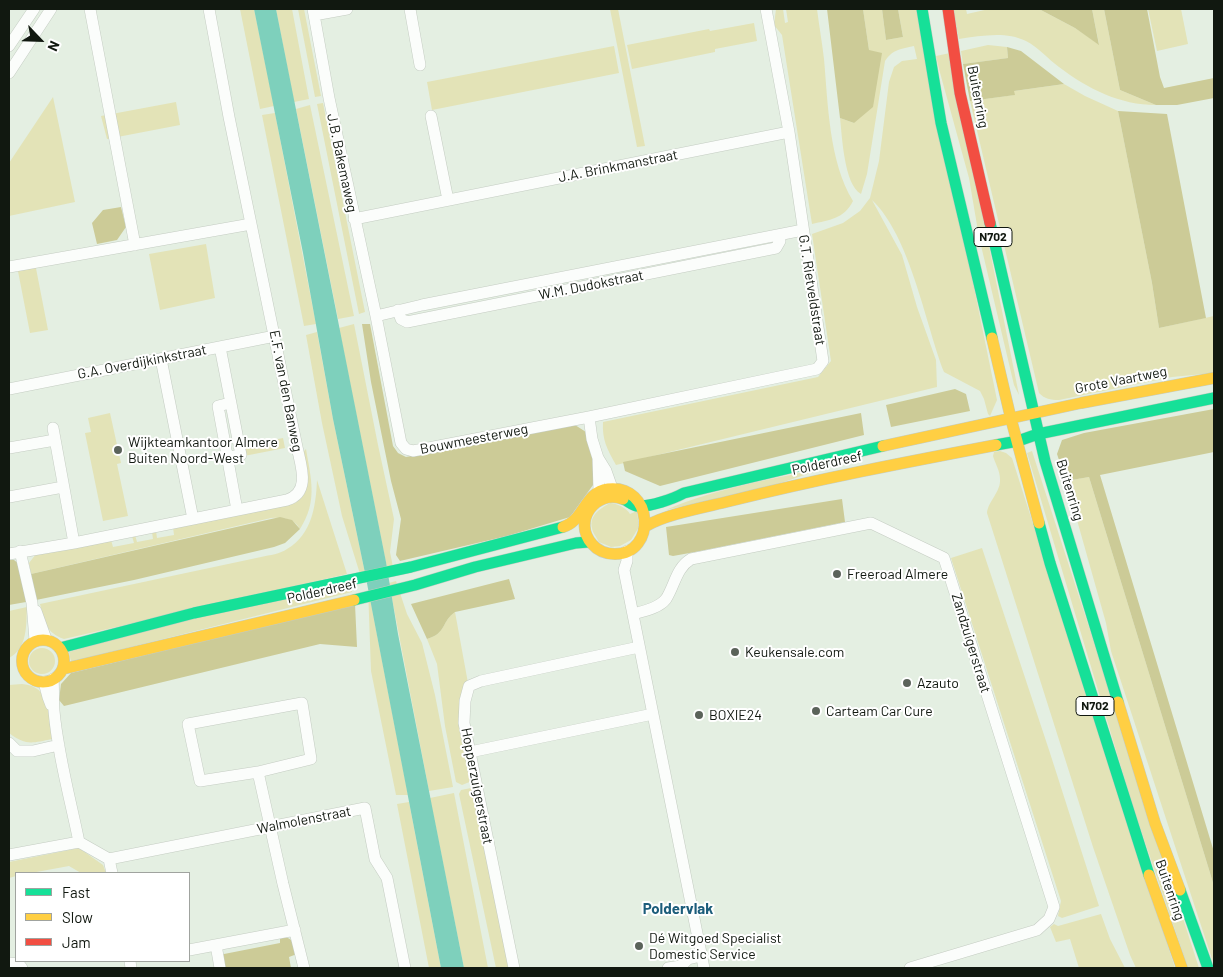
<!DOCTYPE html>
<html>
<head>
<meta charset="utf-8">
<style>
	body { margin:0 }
	#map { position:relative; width:1223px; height:977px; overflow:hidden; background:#e4efe2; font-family:Barlow,sans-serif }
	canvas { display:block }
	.frame { position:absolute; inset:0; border:10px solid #111810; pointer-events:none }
	.legend { position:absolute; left:15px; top:872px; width:175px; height:90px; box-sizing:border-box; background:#fff; border:1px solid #a0a39f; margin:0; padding:6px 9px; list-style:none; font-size:15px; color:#111810 }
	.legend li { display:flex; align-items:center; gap:10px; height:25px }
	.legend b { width:25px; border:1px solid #a0a39f }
	.north { position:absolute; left:15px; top:15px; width:50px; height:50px; -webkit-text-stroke:4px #fff; paint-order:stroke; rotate:114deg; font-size:14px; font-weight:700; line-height:20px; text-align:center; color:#111810 }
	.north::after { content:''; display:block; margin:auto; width:18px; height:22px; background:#111810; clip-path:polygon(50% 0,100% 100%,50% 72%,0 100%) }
</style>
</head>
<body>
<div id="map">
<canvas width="1223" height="977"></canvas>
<div class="frame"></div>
<ul class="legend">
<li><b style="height:6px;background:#16e098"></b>Fast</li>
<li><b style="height:6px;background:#ffcf43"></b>Slow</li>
<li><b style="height:6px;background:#f24e42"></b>Jam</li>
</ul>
<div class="north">N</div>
</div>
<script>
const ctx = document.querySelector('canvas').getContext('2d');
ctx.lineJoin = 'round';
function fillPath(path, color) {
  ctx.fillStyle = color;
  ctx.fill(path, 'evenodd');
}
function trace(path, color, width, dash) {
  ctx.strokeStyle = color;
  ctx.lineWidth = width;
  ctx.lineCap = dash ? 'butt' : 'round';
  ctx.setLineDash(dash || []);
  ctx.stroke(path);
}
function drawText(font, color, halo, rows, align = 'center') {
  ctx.font = font + ' Barlow,sans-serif';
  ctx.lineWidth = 4;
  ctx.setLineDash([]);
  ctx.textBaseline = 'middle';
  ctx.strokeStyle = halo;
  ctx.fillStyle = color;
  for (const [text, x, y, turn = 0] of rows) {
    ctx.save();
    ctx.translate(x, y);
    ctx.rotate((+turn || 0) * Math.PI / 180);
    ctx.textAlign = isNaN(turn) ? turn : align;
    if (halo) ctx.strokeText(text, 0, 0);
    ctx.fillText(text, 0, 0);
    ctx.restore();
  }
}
const green = new Path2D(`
	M240,9h14l20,97 -14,3z
	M276,9h16l17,90 -15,3z
	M298,9h6l17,87 -6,1z
	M610,9h8l27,137 -8,1z
	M776,9h7l2,14 3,-1 -2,-13h31c2,16 5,33 7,50 4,45 5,103 29,142 -9,18 -24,19 -41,23l-30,-189 -8,-10z
	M863,9h19l4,31 17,-3 -5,-28h19l80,391 -7,16 -2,-2 -4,-15 -4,-8 -36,-19c-19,-50 -34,-136 -72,-172l30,55 15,52 19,53 1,27 -321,78c-9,-16 -14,-25 -13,-43l215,-45 13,-16 -19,-127 31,-11 17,-12 10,-13 9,-37 10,-79 5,-15 8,-6 15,-2 -3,-13c-13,3 -21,3 -29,15l-18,113 -6,20c-17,-9 -19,-59 -21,-76l14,5 15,-73z
	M953,9h13l1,5 22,-5h50l36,19 24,16 -7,-35h12l16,81 36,15c-36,0 -68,-16 -97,-38 -11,-8 -21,-20 -33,-26 -21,-10 -45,-5 -67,-2z
	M1148,9h33l7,35 -31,7z
	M754,23l3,18 -42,8v3l-83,17 -5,-24 82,-16 1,2z
	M988,45l19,2 1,11 -45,6 -2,-13z
	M614,46l5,27 -187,37 -5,-28z
	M950,53l69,342 -5,-10 -35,-148 -10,-59 -30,-109 -3,-13z
	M1064,84l21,12 33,15 34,172 7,45 55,-12v57l-42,4 -113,23c-9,0 -14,-1 -20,-7l-69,-292 44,-6v-4z
	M53,97l22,105 -66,14v-53z
	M176,102l4,23 -73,14 -6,-23z
	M323,103l42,209 -6,2 -42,-210z
	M310,105l44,211 -16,3 -42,-210z
	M275,113l41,211 -12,2 -42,-211z
	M206,244l9,54 -55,12 -11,-56z
	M34,258l14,72 -18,3 -14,-72z
	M354,324l24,121 16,74 -4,33 3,15 -6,1 -48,-240z
	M317,332l16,87 32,154 -5,1 -18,-58 -20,-93 -16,-88z
	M110,413l11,50 -4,1 11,52 -25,5 -18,-88 6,-1 -3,-14z
	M283,438l2,10 -41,8 -2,-10z
	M306,449c5,30 12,52 -6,80 -6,-11 -18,-12 -29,-11l-240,56 -2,-11 7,-9 75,-14 2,7 21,-4 -2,-7 3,-1 2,7 16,-3 -1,-7 4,-1 1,7 17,-3 -1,-8 122,-24c19,-11 11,-33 8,-51z
	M1000,451l6,2 6,5 163,510h-39l-6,-13 -37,-108 -106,-334c1,-12 14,-21 13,-34 0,-8 -5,-16 -7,-23l1,-4z
	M1032,451l167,517h-11l-55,-161 -106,-354z
	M831,466l-59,20 -106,24c52,-23 110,-31 165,-44z
	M1089,477l125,409v79l-103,-314 -5,-28 -40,-142z
	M317,480l30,94 -283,65c-19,-7 -19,-17 -24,-35l221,-47c9,-2 19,-3 26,-8 25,-14 29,-44 30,-69z
	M610,503c6,0 17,5 20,11l7,-3 2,16 -8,13 -11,6 -9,1 -12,-5c-2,-4 -7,-10 -7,-14 -3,-13 9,-20 18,-25z
	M982,548l68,205 49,153 -37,12 -4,-2 3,-15 -110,-343z
	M396,581l11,33 15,29 13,52 18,92 -24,4 -40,-208z
	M350,585l2,7 -281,70 -2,-10 92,-27z
	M368,588l40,207h-12l-25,-124z
	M27,607c-1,18 1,41 -18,51v-47z
	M455,612l13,71 4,98 -10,4 -6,-3 -11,-56 -8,-62 -10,-25c20,-6 14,-17 28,-27z
	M29 661a13 13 0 1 1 26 0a13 13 0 1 1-26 0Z
	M22,684c30,2 27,33 30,55 -20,4 -26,7 -43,-6v-48z
	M471,788l2,1 36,179h-13l-37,-174 2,-4z
	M454,793l34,175h-24l-34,-170z
	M409,802l32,166h-12l-32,-164z
	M79,848l24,17 3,8h-25l-12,-7 -38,7h-15v3l-7,2v-16z
	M1101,914l9,25 15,29h-46l-9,-29 -14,3 -6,-15 4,-3 4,2z`);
const forest = new Path2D(`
	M827,9h36l6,41 13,3 -9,54 -19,16 -14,-5z
	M882,9h16l5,28 -17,3z
	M1039,9h53l7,36 -24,-17z
	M1104,9h43l13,68 4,11 50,-10v20l-37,7h-21l-36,-15z
	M1007,47l14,4 43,33 -50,7 1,4 -45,6 -7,-37 45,-6z
	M1118,111l49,3 39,204 -47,10 -7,-45z
	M121,207l5,20 -9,13 -20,4 -5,-21 11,-13z
	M362,324h8l23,122 5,7 8,4 169,-32 11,7 7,28 1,16 -1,9 -23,32 -63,19 -107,25 -4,-6 5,-36 -10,-38 -20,-99z
	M955,389l11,5 4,17 -79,16 -5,-22z
	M1214,409v43l-114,23 114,377v34l-125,-409 -23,4 -9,-27 5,-14 22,-7z
	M861,413l3,22 -204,51 -35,-15 -2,-9z
	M842,499l3,23 -150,30 -22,4 -4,-1 -3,-28z
	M280,517l12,3 8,9 -15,14 -11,4 -140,33 -98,20 -5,-26z
	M9,560h5l5,4 7,38 -17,3z
	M509,579l6,20 -60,13c-14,10 -8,21 -28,27l-16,-35z
	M355,604l2,43 -37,-3 -256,62 -5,-6 2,-16 10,-11z
	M280,936c12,1 15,7 17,18l-8,3 2,11h-70l-2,-13 61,-12z`);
const water = new Path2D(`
	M254,9h22l110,553 12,72 66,334h-23l-76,-395 -32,-154 -30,-166z`);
const street = new Path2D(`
	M90,9l45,236
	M313,9l16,89 47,218 25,127 5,6 7,2 176,-34 228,-48 6,-8 -34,-229 -23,-123
	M410,9l10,56
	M314,15l33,-6
	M9,46l25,-37
	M9,73l42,-64
	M431,116l17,84
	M354,219l435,-87
	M9,267l242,-43
	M398,310l3,9 6,3 369,-74 4,-7 -1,-6
	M376,316l46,-11 381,-75
	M220,347l21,108 -13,2
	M161,359l32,160
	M9,389l266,-53
	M230,403l-12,3 19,104
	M589,417l3,22 6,19 8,13 6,17
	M53,428l21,115
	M9,448l46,-8
	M598,458l1,33
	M9,497l54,-10
	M20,551l12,52 3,37
	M627,551v10l-3,9 80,398
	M9,554l65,-11 213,-43c24,-8 14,-34 10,-53l-68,-330 -20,-108
	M36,611l10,28
	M633,614c11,-3 26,-6 33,-15 9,-14 10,-31 25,-40l180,-36 73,35 110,349 -5,12 -12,11 -127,38
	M53,679c1,11 0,21 1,32 4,44 16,87 25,131
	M44,682l4,15 3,8
	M9,743l8,8h16l26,-6
	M470,752l183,-38
	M258,772l-58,9 -12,-57 114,-21 9,56 -53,13 25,112 21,84
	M79,842l30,17 3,14
	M9,855l70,-13
	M109,859l256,-51 10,51 12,19 18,90
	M216,945l4,23
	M189,950l106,-20
	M130,961l1,7
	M9,963l10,1 3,4
	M514,968l-50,-245 1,-22 4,-15 12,-5 158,-34
	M668,968l13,-2 7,-7 13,-3`);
const fast = new Path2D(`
	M922,9l19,114 51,215
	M990,223l55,238 73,241
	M996,445l22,-4 20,-7 176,-36
	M623,499c5,2 9,6 14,7 13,1 36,-7 47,-13l199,-47
	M1039,523l11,40 99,312
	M354,600l61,-15 60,-18 101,-24 12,-1
	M60,648l134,-35 217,-46 152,-40
	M1180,890l28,78`);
const slow = new Path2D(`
	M992,338l19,81 28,104
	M883,446l198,-43 133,-25
	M646,526c20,-12 60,-19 84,-25 88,-22 177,-39 266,-56
	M563,527c21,-6 21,-35 45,-38 46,-5 49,65 7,65 -10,0 -17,-3 -23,-10 -20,-23 4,-55 31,-45
	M22 661a21 21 0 1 1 42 0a21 21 0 1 1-42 0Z
	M63,669l291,-69
	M1118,702l37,121 25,67
	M1149,875l33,93`);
const jam = new Path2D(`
	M948,9l12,84 30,130`);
const markers = [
	[118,450,5,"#5b635a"],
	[837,574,5,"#5b635a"],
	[735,652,5,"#5b635a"],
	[907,683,5,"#5b635a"],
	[816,711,5,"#5b635a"],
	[699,715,5,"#5b635a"],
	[639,946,5,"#5b635a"]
];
const shields = [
	[993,237,38],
	[1095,706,38]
];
const shieldNames = [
	["N702",993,237],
	["N702",1095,706]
];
const streetNames = [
	["Buitenring",978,97,79],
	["J.B. Bakemaweg",342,163,78],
	["J.A. Brinkmanstraat",618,166,-11],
	["W.M. Dudokstraat",591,285,-11],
	["G.T. Rietveldstraat",812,290,81],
	["G.A. Overdijkinkstraat",142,362,-11],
	["Grote Vaartweg",1121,380,-11],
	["E.F. van den Banweg",286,391,79],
	["Bouwmeesterweg",474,439,-11],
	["Polderdreef",827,463,-12],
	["Buitenring",1070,490,73],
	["Polderdreef",322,591,-13],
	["Zandzuigerstraat",971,643,73],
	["Hopperzuigerstraat",477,786,79],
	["Walmolenstraat",304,820,-11],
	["Buitenring",1170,890,71]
];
const poiNames = [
	["Wijkteamkantoor Almere",128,442],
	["Buiten Noord-West",128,458],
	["Freeroad Almere",847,574],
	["Keukensale.com",745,652],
	["Azauto",917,683],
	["Carteam Car Cure",826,711],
	["BOXIE24",709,715],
	["Dé Witgoed Specialist",649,938],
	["Domestic Service",649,954]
];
const neighbourhoodNames = [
	["Poldervlak",678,909]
];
fillPath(green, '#e3e3b7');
fillPath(forest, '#cccb97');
fillPath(water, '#7ed0bc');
trace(street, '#c4ccc2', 12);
trace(fast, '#c4ccc2', 12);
trace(slow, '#c4ccc2', 12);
trace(jam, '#c4ccc2', 12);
trace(street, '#fbfdfb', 11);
trace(fast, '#16e098', 11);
trace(slow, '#ffcf43', 11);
trace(jam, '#f24e42', 11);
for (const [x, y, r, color] of markers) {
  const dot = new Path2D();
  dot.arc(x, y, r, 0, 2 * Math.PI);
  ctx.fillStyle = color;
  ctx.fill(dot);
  trace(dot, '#fff', 2);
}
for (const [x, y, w] of shields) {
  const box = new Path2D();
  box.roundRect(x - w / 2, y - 9.5, w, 19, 4);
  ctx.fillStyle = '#fff';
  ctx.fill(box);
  trace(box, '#111810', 1);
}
drawText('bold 12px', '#111810', null, shieldNames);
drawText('14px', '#111810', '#fff', streetNames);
drawText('14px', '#111810', '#fff', poiNames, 'left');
drawText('bold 15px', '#1c5d7b', '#fff', neighbourhoodNames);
</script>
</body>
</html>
